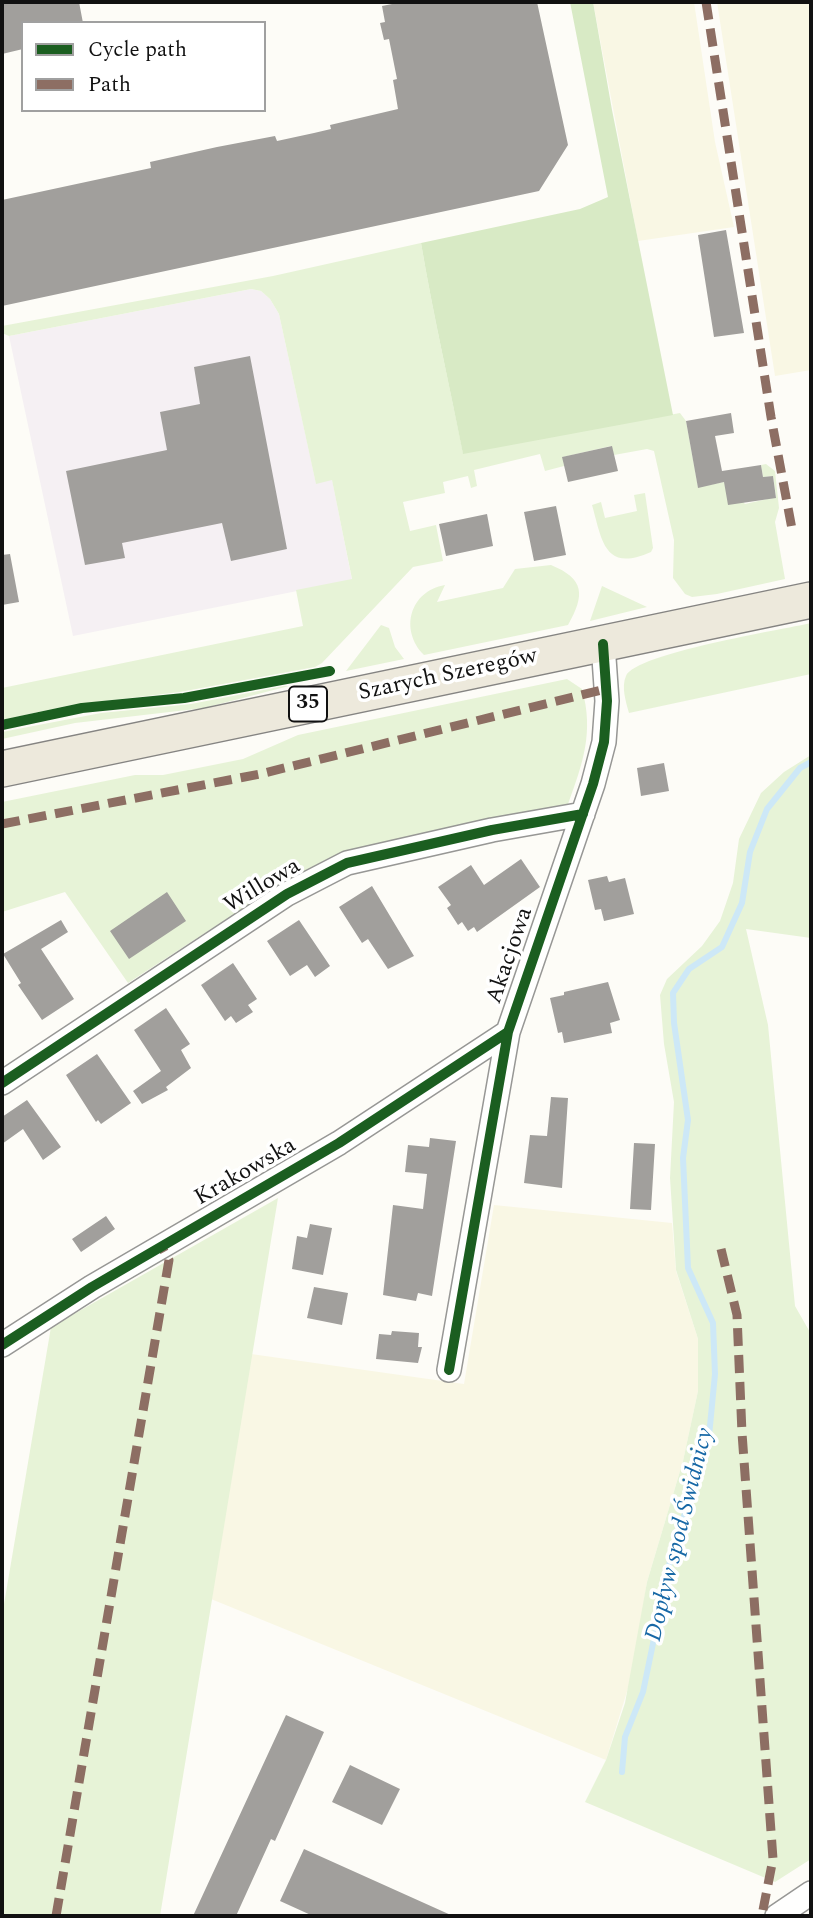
<!DOCTYPE html>
<html>
<head>
<meta charset="utf-8">
<style>
	body { margin:0 }
	#map { position:relative; width:813px; height:1918px; overflow:hidden; background:#fdfcf7; font-family:Spectral,serif }
	canvas { display:block }
	.frame { position:absolute; inset:0; border:4px solid #111; pointer-events:none }
	.legend { position:absolute; left:21px; top:21px; width:245px; height:91px; box-sizing:border-box; background:#fff; border:2px solid #a0a0a0; margin:0; padding:9px 12px; list-style:none; font-size:21px; color:#111 }
	.legend li { display:flex; align-items:center; gap:14px; height:35px }
	.legend b { width:35px; border:2px solid #a0a0a0 }
</style>
</head>
<body>
<div id="map">
<canvas width="813" height="1918"></canvas>
<div class="frame"></div>
<ul class="legend">
<li><b style="height:9px;background:#1b5e20"></b>Cycle path</li>
<li><b style="height:9px;background:#8d6e63"></b>Path</li>
</ul>
</div>
<script>
const ctx = document.querySelector('canvas').getContext('2d');
ctx.lineJoin = 'round';
function fillPath(path, color) {
  ctx.fillStyle = color;
  ctx.fill(path, 'evenodd');
}
function trace(path, color, width, dash) {
  ctx.strokeStyle = color;
  ctx.lineWidth = width;
  ctx.lineCap = dash ? 'butt' : 'round';
  ctx.setLineDash(dash || []);
  ctx.stroke(path);
}
function drawText(font, color, halo, rows, align = 'center') {
  ctx.font = font + ' Spectral,serif';
  ctx.lineWidth = 7;
  ctx.setLineDash([]);
  ctx.textBaseline = 'middle';
  ctx.strokeStyle = halo;
  ctx.fillStyle = color;
  for (const [text, x, y, turn = 0] of rows) {
    ctx.save();
    ctx.translate(x, y);
    ctx.rotate((+turn || 0) * Math.PI / 180);
    ctx.textAlign = isNaN(turn) ? turn : align;
    if (halo) ctx.strokeText(text, 0, 0);
    ctx.fillText(text, 0, 0);
    ctx.restore();
  }
}
const industrial = new Path2D(`
	M251,289l10,2 9,8 9,15 37,169 16,-4 20,101 -279,56 -64,-300z`);
const farmland = new Path2D(`
	M593,2h101l21,140 19,85 -96,14z
	M717,2h94v368l-36,6z
	M494,1205l178,18 4,48 22,68v52l-15,70 -36,121 -14,90 -27,88 -395,-161 40,-245 213,30z`);
const green = new Path2D(`
	M421,243c12,71 28,140 42,210l217,-40 6,8 12,66 26,-5 21,22 31,-7 -3,-21 -10,1 -2,-12 5,-1 9,7 4,37 -4,14 10,57 -68,15 -25,3 -7,-3 -12,-16 1,-38 -20,-89 -7,-2 -33,6 -3,-9 -48,11 1,9 -19,5 -5,-17 -66,16 3,16 -6,2 -3,-12 -25,6 2,11 -42,9 7,29 26,-6 7,36 -30,6 -91,96 -7,4 -135,25 -109,13 -69,15v-32l301,-62 -7,-36 56,-11 -20,-99 -16,4 -37,-170 -9,-15 -9,-8 -10,-2 -242,47 -7,-3v-7l271,-50z
	M645,493l8,55 -2,4c-47,21 -49,-12 -59,-47l9,-3 4,16 32,-7 -3,-16z
	M551,565c34,14 34,30 17,60l-144,30c-25,-25 -14,-64 21,-70l-8,17 66,-14 12,-19z
	M602,586l45,21 -57,14z
	M811,623v51l-182,39c-3,-11 -8,-26 -3,-37 10,-23 155,-46 185,-53z
	M381,625l8,3 6,19 9,12 -58,12z
	M567,679l15,10c12,43 1,74 -14,115l-235,52 -48,25 -157,102 -63,-91 -63,20v-110l133,-27h28l80,-16 55,-24z
	M284,686h5l-85,22 -129,15 -73,16v-7l99,-19 90,-9z
	M811,755v183l-65,-9 22,96 27,281 16,28v525l-36,23 -190,-80 21,-42 19,-57 22,-121 36,-121 15,-70v-52l-22,-69 -6,-92 4,-76 -10,-58 -4,-49 7,-16 35,-33 18,-25 13,-38 6,-44 22,-46 23,-21z
	M278,1198l-118,718h-158v-300l49,-289z`);
const forest = new Path2D(`
	M570,2h23l19,108 61,305 -210,39c-14,-71 -30,-140 -42,-211l159,-34 28,-12z`);
const stream = new Path2D(`
	M622,1772l3,-35 18,-45 27,-131 39,-125 6,-62 -2,-51 -25,-55 -5,-110 5,-38 -14,-97 -1,-30 16,-24 33,-22 20,-44 8,-51 17,-43 33,-41 11,-6`);
const building = new Path2D(`
	M2,2h77l4,21h-60v26l-21,5z
	M402,2h135l31,143 -29,46 -537,115v-106l149,-32 -1,-6 67,-15 58,-11 2,5 37,-8 17,-4 -1,-4 68,-16 -5,-29 4,-1 -8,-40 -5,1 -4,-17 5,-1 -3,-16z
	M726,230l18,103 -30,4 -16,-102z
	M250,356l37,193 -56,12 -9,-38 -100,20 3,15 -40,7 -19,-94 101,-21 -7,-38 40,-8 -6,-37z
	M731,413l3,20 -19,3 7,35 39,-6 2,12 10,-1 3,22 -48,7 -4,-23 -26,6 -12,-67z
	M612,446l6,25 -50,11 -6,-25z
	M556,506l10,49 -32,6 -10,-49z
	M487,514l6,32 -47,10 -7,-32z
	M10,554l9,48 -17,3v-50z
	M664,763l5,28 -28,5 -4,-28z
	M521,859l19,28 -63,45 -3,-5 -6,4 -6,-9 -4,3 -11,-17 4,-3 -13,-18 33,-22 13,20z
	M607,876l2,6 16,-4 9,36 -30,7 -3,-12 -6,1 -7,-30z
	M372,886l42,70 -26,13 -20,-30 -6,4 -23,-36z
	M167,892l19,29 -57,38 -19,-28z
	M61,920l7,12 -27,17 33,50 -32,21 -24,-35 3,-2 -18,-29z
	M299,920l31,46 -15,11 -8,-12 -17,11 -23,-35z
	M233,963l24,36 -9,6 5,7 -17,11 -5,-7 -6,5 -24,-36z
	M608,982l12,38 -10,3 2,10 -48,10 -2,-11 -4,1 -8,-35 14,-3v-3z
	M166,1008l24,36 -9,6 10,18 -25,19 2,3 -26,14 -9,-13 28,-20 -27,-41z
	M97,1054l34,49 -30,21 -3,-4 -2,2 -30,-47z
	M551,1097l17,1 -6,90 -38,-5 6,-48 17,1z
	M27,1100l34,47 -18,13 -20,-31 -21,15v-27z
	M430,1138l26,3 -24,155 -14,-3 -2,8 -33,-6 10,-90 30,4 4,-35 -22,-2 3,-27 21,2z
	M634,1143l21,1 -4,66 -21,-1z
	M106,1216l9,13 -34,23 -9,-13z
	M310,1224l22,4 -9,47 -31,-6 5,-33 10,2z
	M314,1287l34,6 -6,32 -35,-7z
	M392,1331l27,2 -1,14h4l-4,16 -42,-4 3,-25 12,1z
	M286,1715l38,17 -49,109 -4,-2 -35,77h-43z
	M350,1765l50,24 -18,36 -50,-23z
	M304,1849l149,67h-140l-33,-15z`);
const minor = new Path2D(`
	M2,1083l285,-189 60,-31 145,-33 91,-16
	M2,1345l90,-58 247,-144 169,-111
	M449,1370l59,-338 85,-248 11,-42 3,-41 -4,-57
	M777,1916l34,-23`);
const primary = new Path2D(`
	M2,769l809,-169`);
const quiet = new Path2D(`
	M706,2l65,415 21,112
	M2,824l258,-50 346,-85
	M721,1249l16,66 5,118 31,426 -10,51
	M56,1916l113,-656 -8,-14`);
const cycleway = new Path2D(`
	M2,725l80,-17 102,-10 146,-27
	M2,1083l285,-189 60,-31 145,-33 91,-16
	M2,1345l90,-58 247,-144 169,-111
	M449,1370l59,-338 85,-248 11,-42 3,-41 -4,-57`);
const shields = [
	[308,704,38]
];
const shieldNames = [
	["35",308,704]
];
const streetNames = [
	["Szarych Szeregów",448,676,-12],
	["Willowa",263,887,-31],
	["Akacjowa",511,956,-71],
	["Krakowska",246,1173,-30]
];
const waterNames = [
	["Dopływ spod Świdnicy",681,1535,-76]
];
fillPath(industrial, '#f5f0f3');
fillPath(farmland, '#f9f7e4');
fillPath(green, '#e7f3d7');
fillPath(forest, '#d8eac5');
trace(stream, '#cde8f7', 6);
fillPath(building, '#a19f9c');
trace(minor, '#979795', 26);
trace(primary, '#858482', 38);
trace(minor, '#fffffe', 23);
trace(primary, '#ede9dc', 35);
trace(quiet, '#8d6e63', 9, [18, 9]);
trace(cycleway, '#1b5e20', 10);
for (const [x, y, w] of shields) {
  const box = new Path2D();
  box.roundRect(x - w / 2, y - 17.5, w, 35, 5);
  ctx.fillStyle = '#fff';
  ctx.fill(box);
  trace(box, '#111', 2);
}
drawText('bold 21px', '#111', null, shieldNames);
drawText('23px', '#111', '#fff', streetNames);
drawText('italic 24px', '#1768a6', '#fff', waterNames);
</script>
</body>
</html>
